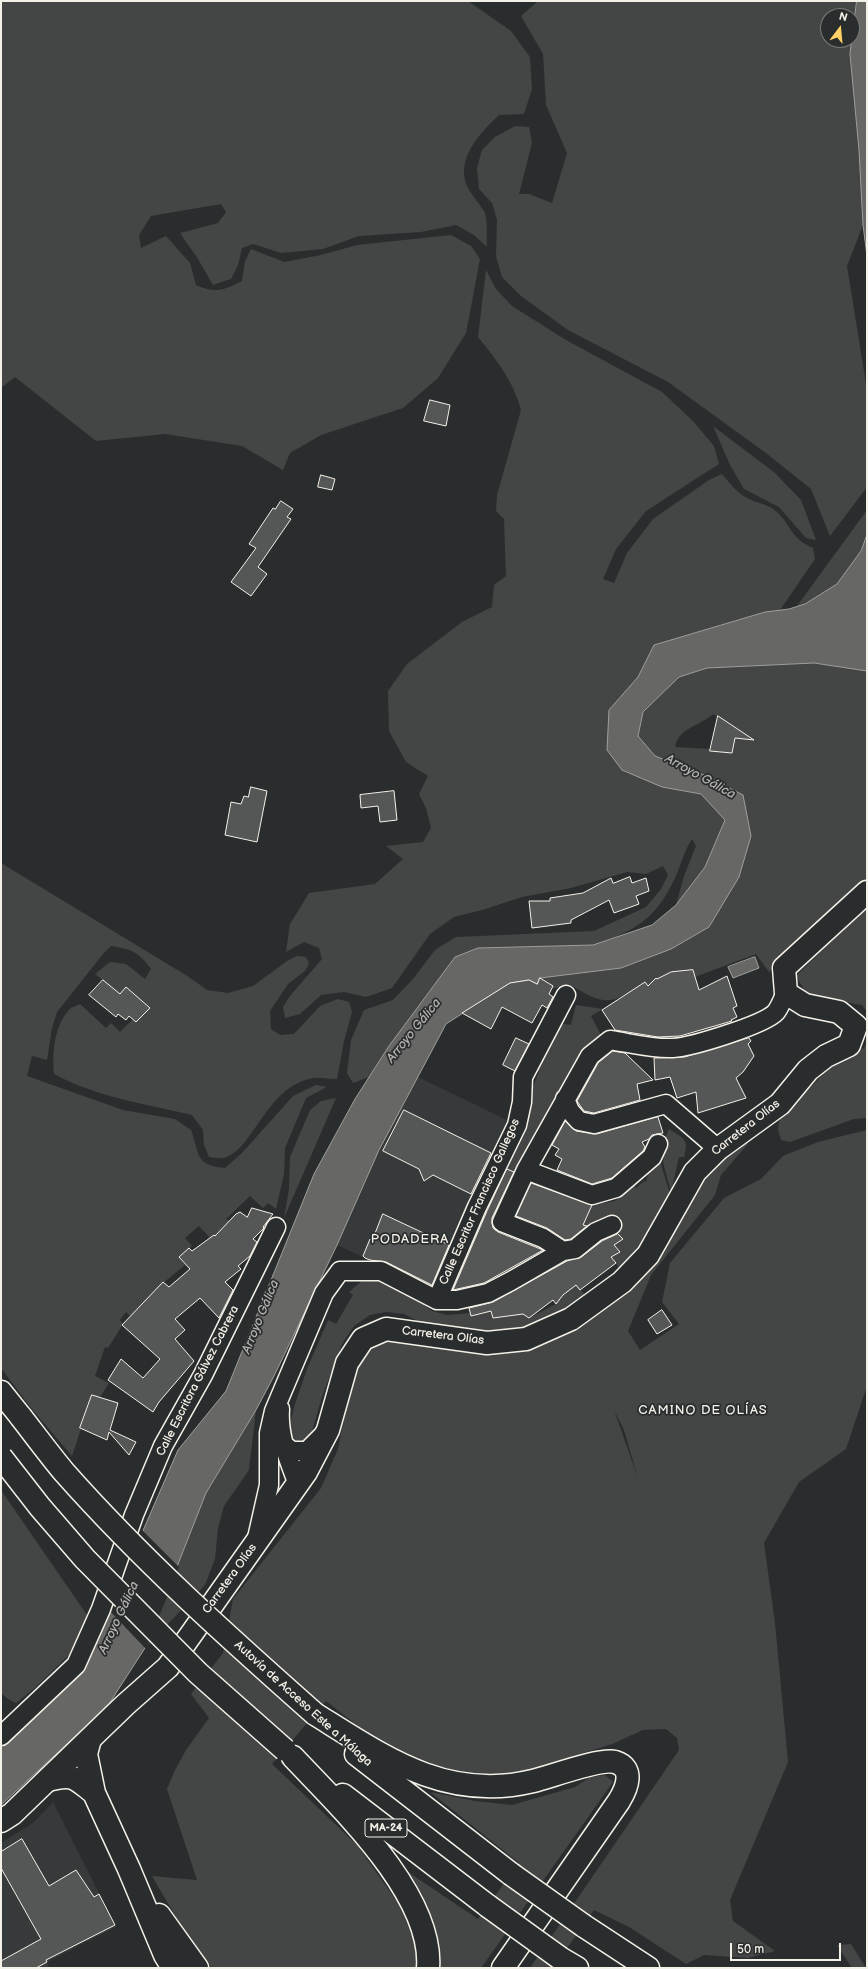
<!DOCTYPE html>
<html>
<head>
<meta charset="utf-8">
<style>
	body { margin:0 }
	#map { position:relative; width:868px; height:1969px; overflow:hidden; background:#2a2d2e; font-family:"Balsamiq Sans",sans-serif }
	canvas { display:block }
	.frame { position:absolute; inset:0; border:2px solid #f4f1e8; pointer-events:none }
	.north { position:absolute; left:820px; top:8px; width:40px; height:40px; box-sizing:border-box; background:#2a2d2e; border:1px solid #7b7b78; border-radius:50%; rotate:16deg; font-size:11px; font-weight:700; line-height:16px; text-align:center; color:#f4f1e8 }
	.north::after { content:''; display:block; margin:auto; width:14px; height:18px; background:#ffd166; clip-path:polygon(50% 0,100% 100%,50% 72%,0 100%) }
	.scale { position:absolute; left:730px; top:1943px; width:111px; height:18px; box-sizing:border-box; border:2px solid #f4f1e8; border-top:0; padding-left:5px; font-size:12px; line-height:14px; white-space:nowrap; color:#f4f1e8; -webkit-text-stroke:3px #2a2d2e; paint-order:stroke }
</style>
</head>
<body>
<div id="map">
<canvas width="868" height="1969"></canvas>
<div class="frame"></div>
<div class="north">N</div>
<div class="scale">50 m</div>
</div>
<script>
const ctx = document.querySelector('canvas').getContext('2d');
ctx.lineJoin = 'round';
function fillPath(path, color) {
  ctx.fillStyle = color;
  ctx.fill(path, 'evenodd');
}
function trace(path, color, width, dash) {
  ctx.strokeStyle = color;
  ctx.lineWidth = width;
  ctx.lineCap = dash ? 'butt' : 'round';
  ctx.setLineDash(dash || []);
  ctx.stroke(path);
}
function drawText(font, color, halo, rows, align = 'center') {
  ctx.font = font + ' "Balsamiq Sans",sans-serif';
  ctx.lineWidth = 3.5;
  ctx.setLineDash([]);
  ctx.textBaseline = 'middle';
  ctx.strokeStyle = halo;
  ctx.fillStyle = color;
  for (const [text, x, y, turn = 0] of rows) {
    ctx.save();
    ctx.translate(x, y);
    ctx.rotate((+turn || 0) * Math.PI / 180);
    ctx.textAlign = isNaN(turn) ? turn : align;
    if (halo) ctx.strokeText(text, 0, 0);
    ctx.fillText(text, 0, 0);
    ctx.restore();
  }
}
const built = new Path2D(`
	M418,1077l95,46 -58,125 -72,-34 -18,44 -28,-13 42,-95z
	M53,1802l63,125 -69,35 2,6h-48v-125l32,-20z`);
const green = new Path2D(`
	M1,1h467l43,30 19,26 2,32 -8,25 -25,1c-19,18 -45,45 -31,73 4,7 16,22 17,25 3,10 1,24 2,34l-13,-12 -18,-10 -35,7 -62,4 -36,13 -42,4 -28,-9 -11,4 -4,17 -7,14 -18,6 -15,-26 -18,-26 38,-10 8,-11 -5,-8 -70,12 -12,19 2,13 25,-12 24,27 6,22c19,9 28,5 46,-4l3,-20 6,-12 33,13 37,-7 36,-10 94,-10 20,11 9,13 -14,74 -28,45 -35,30 -82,27 -31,18 -7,17 -41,-24 -77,-12 -69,7 -81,-64 -14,11z
	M538,1h319l-7,53 9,96 4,75 -16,41 20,124v97l-37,49 -19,-47 -45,-36 -98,-71 -100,-52 -47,-34 -19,-19 -6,-21 1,-36 -5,-17 -13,-14 -2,-21 5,-18 13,-13 20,-11 14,1 3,16 -13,51h10l23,9 15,-50 -21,-48 -3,-51 -22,-38zM828,16h24v24h-24z
	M486,270l10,19 16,17 54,34 96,52 30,28 22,26 5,18 -73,47 -30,38 -13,30 11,4 13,-30 26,-34 56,-39 13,-6c8,10 17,21 29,26 10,4 20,5 28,14 14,15 12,24 34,34l2,11 -35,51 -15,2 -111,33 -16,32 -29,33 53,77 39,7 24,26 -20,47 -29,38 8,-29 12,-30 -4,-7c-8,12 -11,26 -17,39 -19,41 -40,53 -82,67l-115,3 -23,9 -66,89 -20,31 -16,6 -6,-10 4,-33 13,-30 29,-10 20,-21 22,-29 21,-13 138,-6 52,-24 15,-18 7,-14 -5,-9 -17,8 -19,-2 -56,16 -49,9 -40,13 -28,7 -24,17 -38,54 -26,9 -22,-5 -23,3 -21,19 -15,4 -2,-11 7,-11 32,-37 -3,-11 -15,-6 -18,10 4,-28 19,-31 66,-9 28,-25 -17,-13 37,-4 8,-14 -5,-20 -7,-14 9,-18 -22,-14 -17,-31 -1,-40 19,-27 55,-42 30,-15 2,-22 12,-9 -2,-57 -8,-8 1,-16 24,-85c-7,-28 -25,-51 -43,-73z
	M713,426l62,47 26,27 15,40 -10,-2 -27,-31 -35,-18 -14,-24z
	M867,510v25l-6,16 -24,34 -32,19 -8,2z
	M814,663l53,8v210l-98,91 -13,-18 -61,23 -20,-6 -18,8 -1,-1 -8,8 -3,-4c-35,24 -40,24 -76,2l-17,5 1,-3 -13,-8 81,-10 130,-132 -47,-61 -49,-19 -17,-20 5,-24 36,-35 28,-9zM713,714l24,15v9h-2l-3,15 -21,-2v-2l-36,-2c3,-19 25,-21 38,-33z
	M1,863l188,114 18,13 21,3 25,-7 34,-25 10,-5 9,1 3,6 -4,8 -17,13 -18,27 1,18 9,6 14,-1 26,-28 18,-7 11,3 3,10 -8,29 -7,38c-7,0 -17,-2 -24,-1 -47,8 -59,72 -89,80 -4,1 -11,-1 -15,-1l-5,-12 -1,-15 -11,-15c-47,-11 -95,-18 -138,-41 -2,-20 0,-48 15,-64 2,-3 8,-4 11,-6l26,24 5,-5 9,9 13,-13 -7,-32 -6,7 -25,-20 15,-12 16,2 19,15 6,-10c-12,-17 -20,-20 -40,-23l-8,8 -46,58 -5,16 -5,32 -15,-4 -5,20 96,34 52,9 16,11c9,24 3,35 34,38l17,-15 51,-57 23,-11 11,2 -21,11 -21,50 -1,26 -8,35 -8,-6 -5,5 -13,-12 -24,23 4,2 -15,15 -1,-1 -4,3 -11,-12 -14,12 7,8 -13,11 6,8 -22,18 -32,34 -5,-5 -6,8 3,4 -15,24 -3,-1 -10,29 14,7 -9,14 -8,-2 -20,61 -41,-48 -30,-40z
	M867,907v105l-5,-7 -54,-9 -12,-20z
	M576,1005l27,4 -12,7 10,19 2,-1 -84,140 -18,-7 38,-95 -5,-10 24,-39 13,2z
	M867,1042v76l-13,1 -64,23 -9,-2 -3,-11 2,-13 35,-33 22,-27 27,-8z
	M336,1098l-52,120 5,-29 1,-32 20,-47 11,-9z
	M669,1129c15,10 20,9 15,28h-5l-8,35 -8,-30 1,-4 -6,-3z
	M867,1130v256l-21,63 -47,33 -35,61 11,80 13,139 -58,138 3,21 42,30 -27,7 -44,-3 -18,9 -57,-37 -35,-17 -41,58h-23l149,-218 -2,-12 -11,-9 -23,1 -31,14 -86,27 -54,4 -57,-14 -52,-31 -37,-29 -54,63 85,81 41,58 19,44 -1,21h-204l-18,-20 -42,-72 45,4 -30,-91 8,-19 11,-20 23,-32 -18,-24 32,-41 10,-54 88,-111 17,-39 14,-71 15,-27 17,-10 22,-2 110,11 31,-8 46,-25 33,-30 92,-129 26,-19 4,5 -27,31 -6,20 -64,80 -23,56 12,19 39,-26 -17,-22 8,-39 54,-65 37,-19 22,-23 35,-14zM614,1410l10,20 14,48z
	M656,1160l4,1 10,33 -21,50 -29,25 -9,-12 9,-5 -6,-7 9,-6 -10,-10h-20l-10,-4 9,-20 23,-4 19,-16 2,3 8,-7 2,1 2,-8z
	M374,1276l22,9 36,26 15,4 23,-2 1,3 19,-6 3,8 30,-4 6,4 27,-14 15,-26 17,21 -83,38 -71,-8 -30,-15 -18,-2 -16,3 -16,11 -12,18 -20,53 -12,41 -4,7h-16l-2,-13 7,-28 12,-35 21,-49 8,4 17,-29 -4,-3 15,-13z
	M256,1410l-7,60 -25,36 -6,22 -3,31 -10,26 -60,63 61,-155z
	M1,1490l88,128 -21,38 -32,31 -20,16 -8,-4 -7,-6z
	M605,1775l8,7 -132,186h-43l-39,-102 79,53 41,-56 -89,-71 45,9 37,4 63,-18 15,-10z
	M851,1944l15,24h-14l-15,-23z`);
const water = new Path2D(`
	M857,1h10v255l-4,-31 -4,-75 -9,-96z
	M867,535v136l-53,-8 -107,5 -28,9 -36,35 -5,24 17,20 49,19 39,20 8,41 -12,41 -30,50 -38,22 -50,19 -81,10 -3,6 -8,-4 -19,3 -64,41 -67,126 -42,95 -63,131 -18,34 -50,83 -61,155 -38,59 -106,98v-60l84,-81 93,-214 48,-59 88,-217 41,-75 34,-53 66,-89 23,-9 115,-3 59,-20 24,-20 29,-38 20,-47 -24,-26 -39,-7 -40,-17 -15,-20 2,-40 29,-33 16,-32 111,-33 24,-3 16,-5 32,-20 24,-33z
	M755,957l4,11 -26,10 -5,-11z`);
const pier = new Path2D(`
	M141,1529l38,38 -33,82 -39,-41z`);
const building = new Path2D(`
	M430,400l20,5 -4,21 -22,-5z
	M321,475l14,4 -3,11 -14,-3z
	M281,501l12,8 -6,8 4,2 -33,48 9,7 -16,22 -20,-14 25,-34 -7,-4 24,-36 2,1z
	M718,716l36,24 -19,-2 -3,15 -22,-2z
	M251,787l16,4 -10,51 -32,-7 6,-33 10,2 3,-8 4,1z
	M394,791l3,29 -17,2 -2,-16 -17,2 -1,-13z
	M630,877l2,6 14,-5 3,13 -13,5 3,8 -25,9 -5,-13 -38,20v3l-39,5 -3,-27h21v-3l33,-5 28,-15 2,5z
	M693,970l6,20 28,-14 10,30 -4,2 4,9 -6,3 1,1 -52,15 -22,1 -43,-7 -13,-20 43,-28 3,4 8,-8 1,1 14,-7z
	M540,978l13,8 -4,8 4,3 -6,11 -5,-3 -10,18 -30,-16 -11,22 -29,-16 48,-30 19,-3 8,4z
	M103,980l17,14 6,-7 24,21 -14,14 -7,-6 -3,4 -8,-6 -2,3 -27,-22z
	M516,1038l13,6 -14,27 -12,-6z
	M749,1038l2,3 -3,3 6,12 -11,16 -7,6 10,20 -48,15 -2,-21 -19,6 -7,-21 -15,3 -1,-22 30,-1z
	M613,1051l12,2 28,27 -16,4 3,16 -46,13 -10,-2 -7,-10 21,-38z
	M404,1110l87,43 -20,41 -38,-19 -9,6 -5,-12 -36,-18z
	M658,1117l5,16 -11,2 -3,4 -7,3 3,5 -2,4 -31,27 -20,6 -35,-14 5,-11 -7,-4 4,-6 -7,-4 13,-24 11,10 20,3z
	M507,1169l7,3 -22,46v5l1,5 5,4 45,18 -59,33 -31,7 34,-79z
	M531,1183l61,22 -9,20 4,1 -16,13 -6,1 -18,-12 -31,-12z
	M252,1208l21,6 -10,13 1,1 -11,11 4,3 -7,14 -12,10 3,3 -16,13 8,8 -14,28 -19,-20 -25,21 10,11 -10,9 19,22 -35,41 -6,10 -45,-32 13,-21 22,19 17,-19 -38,-34 41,-43 6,5 21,-18 -11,-12 10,-9 3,3 22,-16 1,1 21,-22 4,-2 7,5z
	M383,1214l66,31 -17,40 -46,-23 -16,-2 -5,-2 -2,-2 7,-17 2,1z
	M618,1234l5,5 -9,6 6,7 -9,5 5,6 -36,27 -4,-5 -13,10 -7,9 -3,-4 -24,18 -6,-4 -30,4 -2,-7 -20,5 -2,-8 24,-6 74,-41 14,-4 21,-16z
	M662,1310l10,15 -15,9 -9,-14z
	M92,1395l26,8 -8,27 26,12 -7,13 -20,-23 -2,8 -27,-12z
	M22,1839l27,47 27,-16 18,27 5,-3 16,31 -69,35 1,2 -11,6h-35v-7l40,-22 -40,-71v-16z`);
const minor = new Path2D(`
	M565,1099l5,12 9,10 15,3 72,-20 52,45
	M526,1170l66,25 24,-7 36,-31 6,-13
	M563,1251l-20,-13 -41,-16 24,-52 64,-114 20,-16c20,3 42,9 63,8 18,-1 91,-23 103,-36 4,-5 7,-14 10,-19
	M437,1300l40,-93 40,-82 5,-23 1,-25 43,-82
	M280,1409c-2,28 9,51 18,76
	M283,1444l9,7h15l15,-15
	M257,1538l12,-53v-52l5,-22 50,-118 16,-22h41l56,29h20l31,-7 23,-12 52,-30 12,-2 21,-17 16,-7
	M1,1736l75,-71 25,-56 33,-94 29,-69 40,-71 73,-148`);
const major = new Path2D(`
	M1,1821l11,-7 113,-109 43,-38 138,-195 22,-42 19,-67 16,-24 23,-10 101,14 39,-4 45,-20 51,-37 26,-27 47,-83 23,-23 62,-45 28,-34 18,-14 23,-11 7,-19 -17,-14 -34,-7 -19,-12 -2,-25 83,-76`);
const highway = new Path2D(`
	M1,1392l20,25
	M315,1714c69,43 131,88 218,67 17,-4 67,-23 82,-19 20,6 12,26 4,39l-116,167
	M90,1739l-4,15 8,39 35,76 36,86 8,13
	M356,1754l155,120
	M293,1757c47,50 141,138 135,211
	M48,1780c25,-7 27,-2 46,13
	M343,1795l145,111
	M159,1915l38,53
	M584,1926l64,42
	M560,1958l17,10`);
const highwayBridge = new Path2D(`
	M21,1417c14,18 28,37 43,55 77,87 164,165 251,242
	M1,1457l39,50 45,52 113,114 87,77
	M511,1874l73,52
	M488,1906l72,52`);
const shields = [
	[386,1828,42]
];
const shieldNames = [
	["MA-24",386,1828]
];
const streetNames = [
	["Carretera Olías",746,1128,-38],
	["Calle Escritor Francisco Gallegos",480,1202,-66],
	["Carretera Olías",443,1336,7],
	["Calle Escritora Gálvez Cabrera",198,1381,-63],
	["Carretera Olías",230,1579,-54],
	["Autovía de Acceso Este a Málaga",303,1704,42]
];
const waterNames = [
	["Arroyo Gálica",700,777,29],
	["Arroyo Gálica",414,1031,-51],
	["Arroyo Gálica",261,1317,-68],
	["Arroyo Gálica",119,1618,-65]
];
const neighbourhoodNames = [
	["PODADERA",410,1240],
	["CAMINO DE OLÍAS",703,1411]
];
fillPath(built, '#373a3a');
fillPath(green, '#444645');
fillPath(water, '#676866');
trace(water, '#9f9f9a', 1);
fillPath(pier, '#2a2d2e');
fillPath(building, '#555756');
trace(building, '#f4f1e8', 1);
trace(minor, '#f4f1e8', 21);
trace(major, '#f4f1e8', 25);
trace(highway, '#f4f1e8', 25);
trace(minor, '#2a2d2e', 18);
trace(major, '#2a2d2e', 22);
trace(highway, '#2a2d2e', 22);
trace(highwayBridge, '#f4f1e8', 25, []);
trace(highwayBridge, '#2a2d2e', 22);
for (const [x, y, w] of shields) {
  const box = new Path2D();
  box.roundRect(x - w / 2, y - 9, w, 18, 3);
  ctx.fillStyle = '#2a2d2e';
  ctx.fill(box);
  trace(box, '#f4f1e8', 1);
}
drawText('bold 11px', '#f4f1e8', null, shieldNames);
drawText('12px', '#f4f1e8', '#2a2d2e', streetNames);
drawText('italic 13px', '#b5b3ae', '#2a2d2e', waterNames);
ctx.letterSpacing = '1px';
drawText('13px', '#f4f1e8', '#2a2d2e', neighbourhoodNames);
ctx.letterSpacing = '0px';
</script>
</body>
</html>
